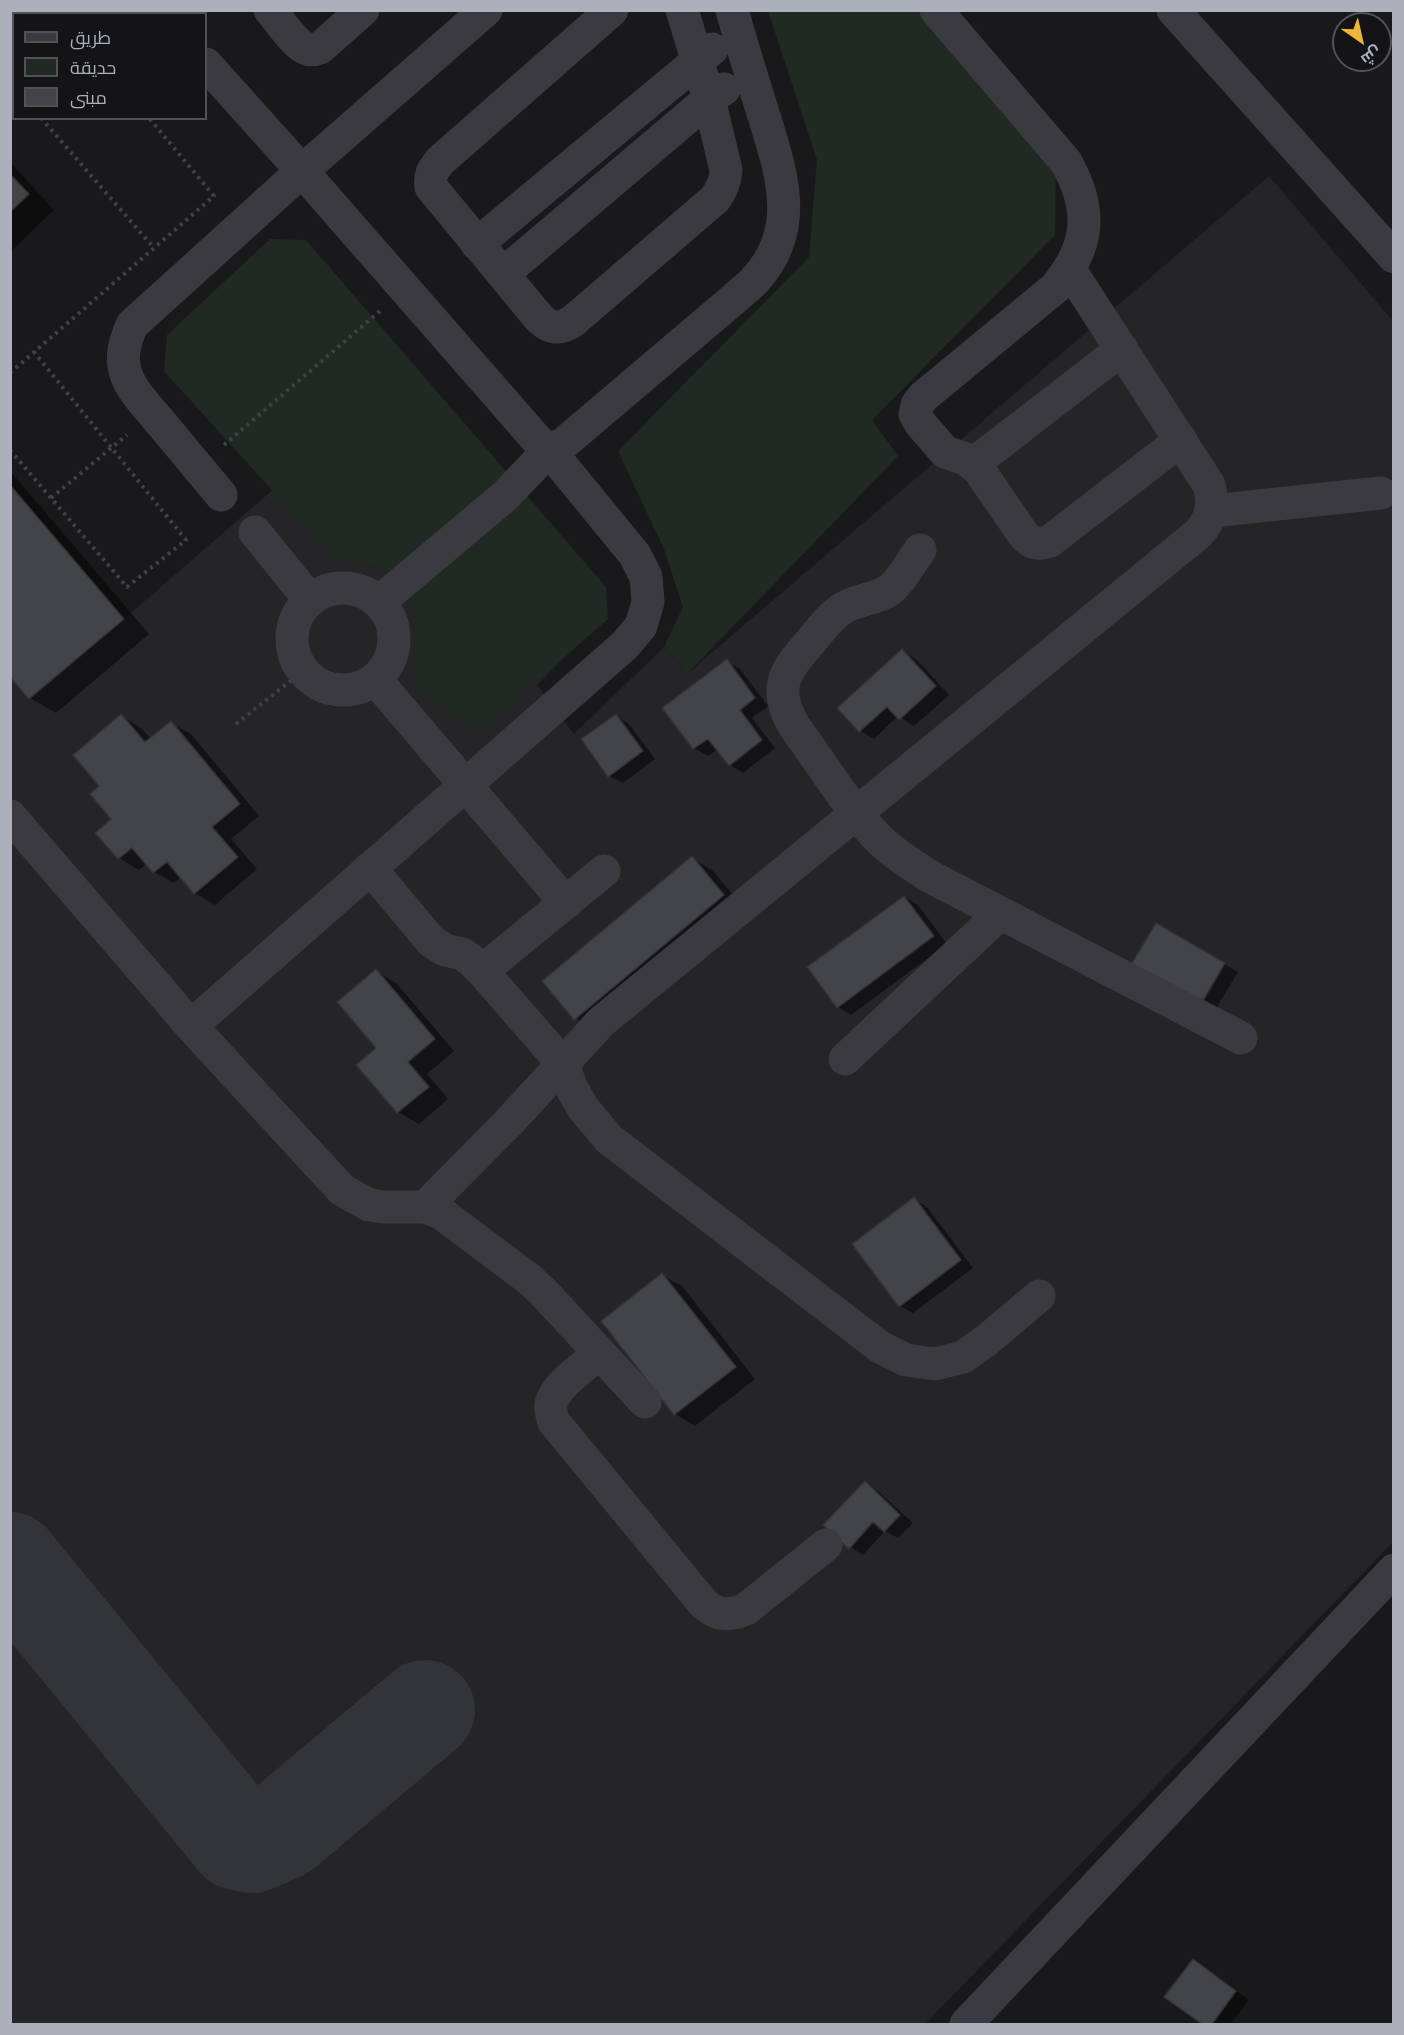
<!DOCTYPE html>
<html>
<head>
<meta charset="utf-8">
<style>
	body { margin:0 }
	#map { position:relative; width:1404px; height:2035px; overflow:hidden; background:#19191b; font-family:"Work Sans",Cairo,sans-serif }
	canvas { display:block }
	.frame { position:absolute; inset:0; border:12px solid #abb0ba; pointer-events:none }
	.legend { position:absolute; left:12px; top:12px; width:195px; height:108px; box-sizing:border-box; background:#141416; border:2px solid #505258; margin:0; padding:8px 10px; list-style:none; font-size:18px; color:#abb0ba }
	.legend li { display:flex; align-items:center; gap:12px; height:30px }
	.legend b { width:30px; border:2px solid #505258 }
	.north { position:absolute; left:1332px; top:12px; width:60px; height:60px; box-sizing:border-box; background:#141416; border:2px solid #505258; border-radius:50%; rotate:146deg; font-size:16px; font-weight:700; line-height:24px; text-align:center; color:#abb0ba }
	.north::after { content:''; display:block; margin:auto; width:21px; height:27px; background:#eeb53d; clip-path:polygon(50% 0,100% 100%,50% 72%,0 100%) }
</style>
</head>
<body>
<div id="map">
<canvas width="1404" height="2035"></canvas>
<div class="frame"></div>
<ul class="legend">
<li><b style="height:8px;background:#3a3a40"></b>طريق</li>
<li><b style="height:16px;background:#202922"></b>حديقة</li>
<li><b style="height:16px;background:#434448"></b>مبنى</li>
</ul>
<div class="north">ش</div>
</div>
<script>
const ctx = document.querySelector('canvas').getContext('2d');
ctx.lineJoin = 'round';
function fillPath(path, color) {
  ctx.fillStyle = color;
  ctx.fill(path, 'evenodd');
}
function trace(path, color, width, dash) {
  ctx.strokeStyle = color;
  ctx.lineWidth = width;
  ctx.lineCap = dash ? 'butt' : 'round';
  ctx.setLineDash(dash || []);
  ctx.stroke(path);
}
const built = new Path2D(`
	M1269,176l124,145v1221l-468,482h-914l-1,-1539 114,134 280,-243 181,261 -48,48 37,49 90,-87 24,26z`);
const green = new Path2D(`
	M768,11h151l137,151 -1,73 -183,185 26,36 -210,217 -24,-26 19,-40 -19,-58 -46,-98 191,-194 8,-97z
	M270,239l36,1 300,347 2,32 -132,115 -59,-47v-78l-37,-44 -45,-5 -171,-189 3,-36z`);
const shadow = new Path2D(`
	M10,162l44,48 -44,42z
	M10,471l139,163 -93,79 -26,-15 -20,-23z
	M902,651l14,8 33,36 -35,31 -16,-10 -24,23 -14,-8 -21,-23z
	M727,661l13,8 28,37 -16,12 23,30 -32,25 -13,-8 -12,-16 -10,7 -14,-8 -30,-40z
	M121,716l20,12 10,11 20,-16 20,11 68,82 -28,23 26,30 -42,36 -20,-12 -13,-16 -8,6 -20,-11 -7,-9 -8,7 -20,-12 -6,-39 -12,-33z
	M616,716l13,8 26,35 -32,24 -14,-7z
	M692,858l20,12 31,37 -148,123 -20,-12z
	M905,897l13,8 29,39 -96,71 -13,-8z
	M1156,925l82,47 -26,43z
	M376,971l20,12 58,68 -27,23 21,25 -29,25 -21,-12 -40,-47 20,-17z
	M914,1199l13,8 46,61 -60,45 -13,-7z
	M662,1275l20,11 73,93 -60,47 -20,-12z
	M865,1483l13,8 35,32 -15,15 -13,-7 -22,24 -13,-8z
	M1193,1961l56,39 -19,24h-26l-37,-27z`);
const taxiway = new Path2D(`
	M10,1562l228,278 14,3 30,-13 143,-120`);
const building = new Path2D(`
	M10,174l19,20 -19,18z
	M10,485l114,134 -95,80 -19,-22z
	M902,649l34,37 -37,34 -12,-13 -28,25 -22,-24z
	M727,659l28,39 -15,12 22,30 -33,26 -21,-27 -15,10 -31,-41z
	M121,714l24,28 26,-21 69,83 -28,23 26,30 -44,37 -27,-32 -14,11 -21,-25 -14,11 -23,-26 16,-14 -21,-25 9,-8 -26,-31z
	M616,714l27,37 -35,26 -27,-38z
	M692,856l32,39 -150,125 -32,-39z
	M904,896l30,40 -97,72 -30,-41z
	M1156,923l69,40 -27,46 -69,-41z
	M376,969l59,70 -27,23 21,25 -32,26 -41,-48 20,-17 -39,-46z
	M914,1197l47,63 -62,47 -47,-63z
	M662,1273l74,94 -62,48 -73,-94z
	M865,1481l35,34 -16,17 -11,-10 -24,27 -26,-24z
	M1193,1959l43,32 -24,33h-10l-38,-27z`);
const path = new Path2D(`
	M58,10l2,4
	M10,84l4,3
	M41,118l113,130
	M10,373l204,-177 -65,-78
	M224,445l156,-134
	M10,450l117,137 59,-47 -152,-188
	M51,498l76,-63
	M236,724l67,-53`);
const minor = new Path2D(`
	M157,10l3,4
	M270,10c9,10 24,33 35,38 5,3 10,2 15,0l43,-38
	M612,10l-172,151c-7,9 -11,14 -9,26l108,131c12,11 20,12 34,3l142,-122c7,-10 10,-17 11,-29l-17,-71 -27,-89
	M936,10l130,152c27,48 24,84 -11,126l-132,109 -6,8 -2,9 5,9 25,29 21,7 13,11 44,64c8,10 16,11 27,7l131,-101
	M1173,10l221,247
	M206,64l96,107 236,270 11,9 14,-6 172,-146c6,-6 14,-11 20,-18 47,-51 26,-108 9,-164 -11,-35 -22,-70 -32,-106
	M477,244l235,-195
	M503,274l206,-175 15,-10
	M973,464l149,-115
	M221,495c-20,-24 -40,-48 -60,-72 -12,-15 -29,-31 -35,-49 -6,-17 -1,-33 6,-49l170,-154 184,-161
	M1212,511l169,-18
	M255,532l55,68
	M920,550c-9,12 -17,28 -28,38 -13,11 -33,11 -47,19 -14,8 -23,21 -33,33 -26,30 -41,46 -18,86 26,35 53,80 83,111 15,16 34,27 52,39l312,162
	M292 639a51 51 0 1 1 102 0a51 51 0 1 1-102 0Z
	M375,679l191,224
	M10,816l181,210 151,164 27,15 15,2h41l16,6 88,66 15,14 101,109
	M370,868l61,73 14,9 17,4 9,6 11,11 81,93 8,23 12,21 26,31 271,208 26,13 29,4 28,-7 24,-17 52,-44
	M482,971l122,-100
	M191,1026l434,-381 16,-19 7,-24 -2,-25 -11,-22 -86,-105 -44,46 -126,106
	M845,1059l156,-146
	M425,1207l85,-86 91,-99 598,-489c13,-15 15,-29 10,-48l-139,-215
	M600,1353c-14,12 -45,32 -49,51 -1,6 1,12 3,18l150,182c14,12 25,12 42,5l80,-64
	M966,2024l428,-454`);
fillPath(built, '#252528');
fillPath(green, '#202922');
fillPath(shadow, '#0007');
trace(taxiway, '#333438', 100);
fillPath(building, '#434448');
trace(building, '#333337', 1.5);
trace(path, '#404147', 4, [3, 4.5]);
trace(minor, '#3a3a40', 33);
</script>
</body>
</html>
